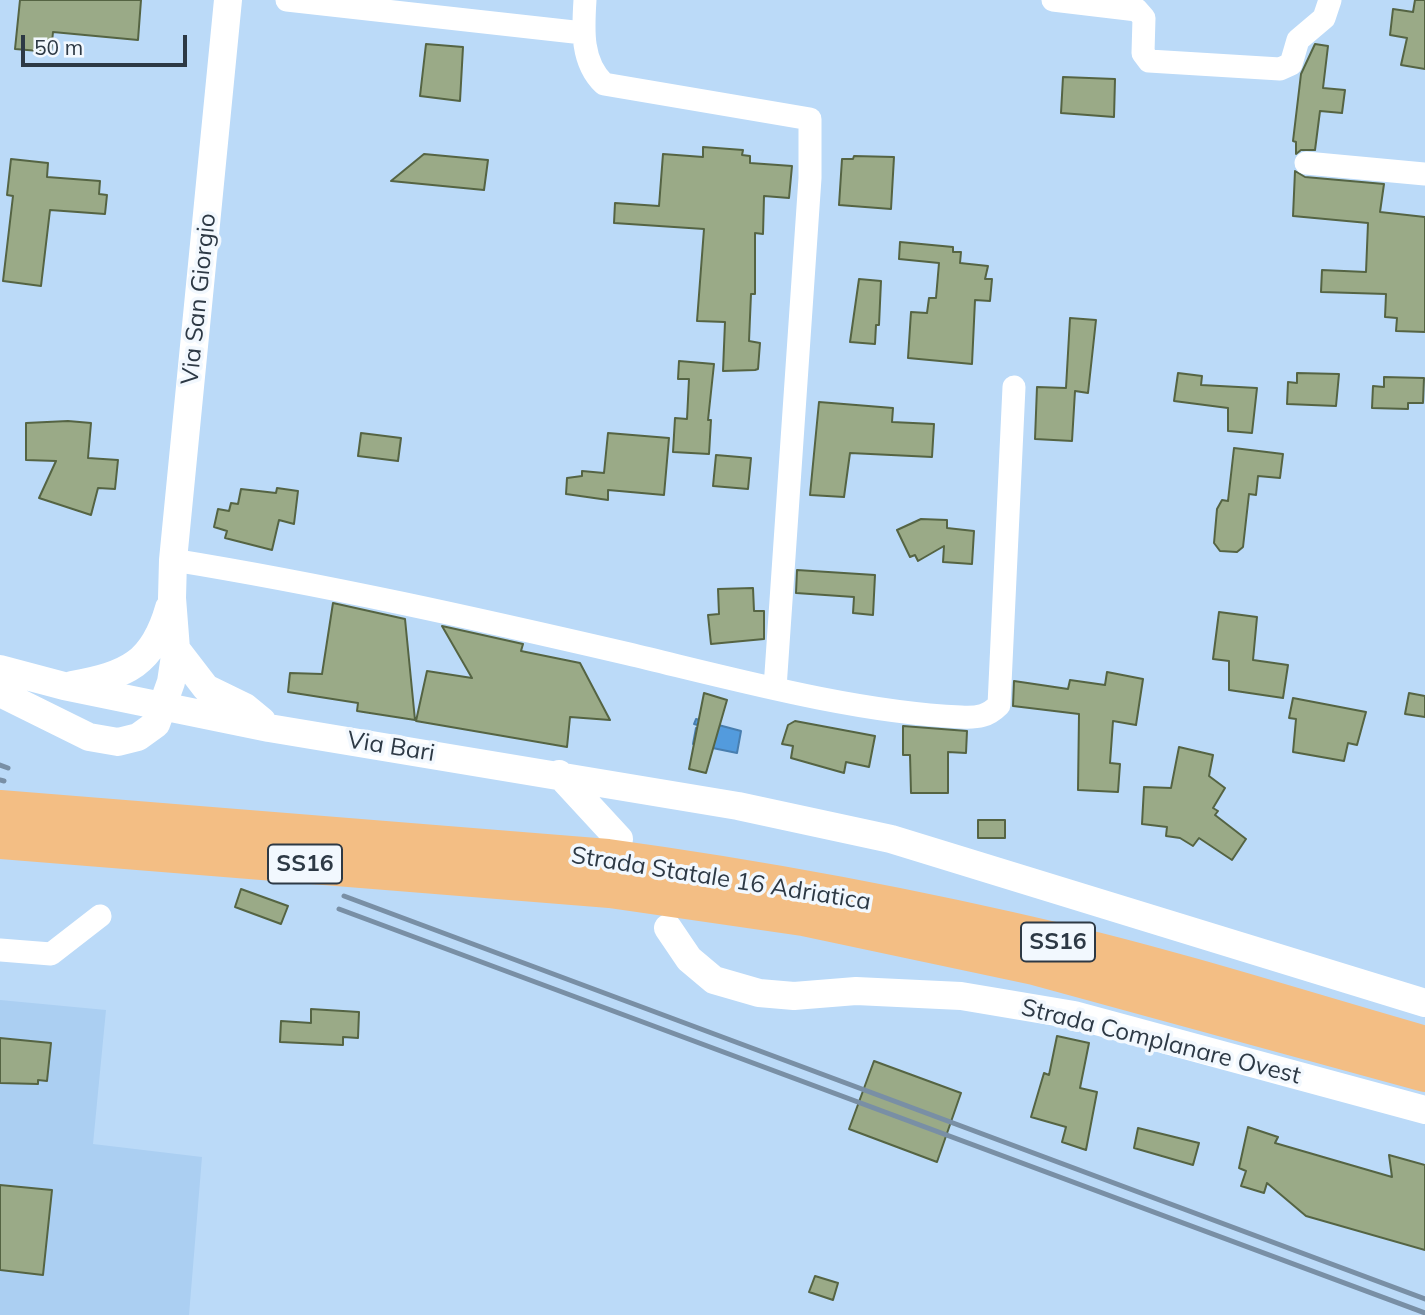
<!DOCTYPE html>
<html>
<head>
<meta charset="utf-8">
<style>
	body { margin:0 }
	#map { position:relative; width:1425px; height:1315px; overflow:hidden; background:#bbdaf8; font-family:Mulish,sans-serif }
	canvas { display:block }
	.scale { position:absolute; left:21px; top:35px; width:166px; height:32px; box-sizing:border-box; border:4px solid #2d3945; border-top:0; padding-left:9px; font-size:21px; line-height:24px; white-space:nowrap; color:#2d3945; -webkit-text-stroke:5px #f2f8fe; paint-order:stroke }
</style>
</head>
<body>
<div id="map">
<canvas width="1425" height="1315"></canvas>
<div class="scale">50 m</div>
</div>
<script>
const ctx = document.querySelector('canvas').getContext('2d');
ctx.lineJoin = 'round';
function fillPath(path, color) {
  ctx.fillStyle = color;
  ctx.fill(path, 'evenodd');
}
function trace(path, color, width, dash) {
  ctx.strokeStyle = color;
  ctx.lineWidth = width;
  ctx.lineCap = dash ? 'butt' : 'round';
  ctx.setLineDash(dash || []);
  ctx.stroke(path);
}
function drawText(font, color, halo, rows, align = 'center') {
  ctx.font = font + ' Mulish,sans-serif';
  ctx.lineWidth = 7;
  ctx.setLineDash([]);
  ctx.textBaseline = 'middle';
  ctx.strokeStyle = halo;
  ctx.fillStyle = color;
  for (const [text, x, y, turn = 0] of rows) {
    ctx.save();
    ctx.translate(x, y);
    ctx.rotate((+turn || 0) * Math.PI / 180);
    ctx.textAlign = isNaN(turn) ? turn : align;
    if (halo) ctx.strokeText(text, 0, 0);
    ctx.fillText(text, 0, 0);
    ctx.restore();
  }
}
const built = new Path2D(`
	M0,1000l106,10 -13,134 109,13 -13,158h-189z`);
const water = new Path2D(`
	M696,719l45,12 -4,22 -44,-9 3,-16 4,1 1,-3 -7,-2z`);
const building = new Path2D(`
	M20,0h121l-3,40 -85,-8 -2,20 -36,-3z
	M1415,0h10v69l-24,-4 6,-27 -17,-3 3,-26 20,3z
	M426,44l37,3 -3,54 -40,-5z
	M1315,44l13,2 -5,42 22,2 -3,23 -22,-2 -5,39h-14l-5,4v-12l-3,-1 8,-67z
	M1063,77l52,2 -1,38 -53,-4z
	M703,147l40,3 -1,5 8,1v7l42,3 -3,32 -25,-2 -1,38 -8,-1v61h-4l-2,47 11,2 -2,26 -3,1 -32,1 2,-49 -28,-1 7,-92 -90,-6 1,-20 44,3 4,-52 40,3z
	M424,154l64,6 -4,30 -93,-9z
	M854,156l40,1 -3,52 -52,-4 3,-46h11z
	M11,159l37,4 -1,14 53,4 -1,13 8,1 -2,19 -55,-4 -9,76 -38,-5 10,-85 -6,-1z
	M1295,171l10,6 79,7 -4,28 45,5v115l-29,-1 1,-13 -12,-1 1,-23 -65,-2 1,-22 44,2 2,-49 -75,-7z
	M900,242l53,5v5h8l-1,11 28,3 -3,13h7l-2,22 -15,-1 -3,64 -64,-6 3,-46 16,1 2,-15h7l3,-35 -40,-4z
	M859,279l22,2 -2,44h-3l-1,19 -25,-2z
	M1070,318l26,2 -8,73 -13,-2 -3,50 -37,-2 2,-52 29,1z
	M679,361l35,3 -6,56h3l-2,34 -36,-2 2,-34 12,1 2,-40h-11z
	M1178,373l24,3 -1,9 56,3 -5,45 -24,-2v-23l-54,-7z
	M1297,373l42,1 -3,32 -49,-2 1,-22 9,1z
	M1384,377l40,1 -1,25h-15v6l-36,-1 1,-22 11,1z
	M819,402l74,6 -1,14 42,2 -2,33 -82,-4 -6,44 -34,-2z
	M68,421l23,2 -3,35 30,2 -3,29 -17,-1 -7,27 -52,-17 17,-37 -30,-1v-37z
	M361,433l40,5 -3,23 -40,-5z
	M608,433l61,5 -5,57 -56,-5v10l-42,-6 1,-16 15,-2v-5l22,2z
	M1234,448l49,6 -3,24 -22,-2 -2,19 -7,-1 -6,53 -6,5 -17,-1 -6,-8 3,-34 5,-9 6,1z
	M716,455l35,3 -3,31 -35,-3z
	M277,488l21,3 -4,33 -15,-4 -7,30 -47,-12 2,-7 -13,-4 4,-18 11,2 2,-8 7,1 3,-15 35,4z
	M921,519l26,1v8l27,3 -2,33 -29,-2 1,-16 -26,15 -3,-6 -5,2 -13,-27z
	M797,570l78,5 -2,40 -20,-2 1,-16 -58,-4z
	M753,588l1,23h10v28l-53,5 -3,-29 11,-1 -1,-25z
	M333,603l72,16 10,101 -58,-9 1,-8 -70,-11 2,-19 32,1z
	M1219,612l38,5 -4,43 35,5 -5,33 -54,-8v-29l-16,-2z
	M442,626l81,18 -2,7 59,12 30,57 -40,-3 -3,30 -151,-26 11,-50 45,7z
	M1107,672l36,7 -7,46 -23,-4 -3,42 10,1 -2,28 -40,-2 1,-76 -66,-8 1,-25 54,8 2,-9 35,5z
	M704,693l23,7 -21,73 -17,-4z
	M1409,693l16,3v21l-20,-3z
	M1293,698l73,14 -9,33 -9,-2 -4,18 -51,-9 3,-33 -7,-1z
	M795,721l80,15 -6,31 -23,-5 -2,11 -53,-15 2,-12 -11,-2 6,-19z
	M903,726l64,5 -1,22 -18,-1v41h-37l-1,-38h-7z
	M1179,747l34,8 -4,21 16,12 -12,20 5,3 -3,4 31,24 -14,21 -33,-22 -6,8 -13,-8 -14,-2 1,-9 -25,-3 2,-37 27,1z
	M978,820h27v18h-27z
	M241,889l47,17 -7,18 -46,-17z
	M311,1009l48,3 -1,26 -15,-1v8l-63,-3 1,-21 30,2z
	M1057,1036l32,7 -9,45 17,4 -11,58 -24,-8 4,-15 -35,-10 13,-44 5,2z
	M0,1038l51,5 -4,38 -9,-1v4l-38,-1z
	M874,1061l87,32 -24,69 -88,-33z
	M1248,1127l30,10 -3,6 117,34 -3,-22 36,10v85l-119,-34 -39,-33 -3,10 -23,-7 5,-15 -7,-3z
	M1138,1128l61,15 -6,22 -59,-17z
	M0,1185l52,5 -9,85 -43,-5z
	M815,1276l23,7 -5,17 -24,-8z`);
const minor = new Path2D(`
	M287,0l296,33
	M585,0c-2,30 -4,62 19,84l206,35v59l-35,510
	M1053,0l84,10 7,8 -1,35 6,8 131,8 11,-5 7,-24 26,-22 6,-18
	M1306,163l119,11
	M173,560c154,25 305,59 456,94 105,25 225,58 332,63 17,1 27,-1 38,-12l15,-318
	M0,950l51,4 49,-38`);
const tertiary = new Path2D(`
	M176,649l30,39 39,19 17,14
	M0,669l64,17 205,42 469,78 153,33 534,164
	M72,685c55,-10 81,-21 97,-77
	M0,693l89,44 29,5 20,-5 18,-13 15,-42 5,-33 -4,-51 1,-38 55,-560
	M559,774l60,65
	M668,928l21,31 25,21 45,13 35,3 62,-5 105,5 113,19 351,95`);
const trunk = new Path2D(`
	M0,809l608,49c154,21 308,50 459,86 120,29 239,67 358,101
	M0,840l610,49 193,28 231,49 391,107`);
const rail = new Path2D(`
	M0,765l8,3
	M0,780l4,1
	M344,896l1081,403
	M339,909l1086,404`);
const shields = [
	[305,864,74],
	[1058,942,74]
];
const shieldNames = [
	["SS16",305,864],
	["SS16",1058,942]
];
const streetNames = [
	["Via San Giorgio",199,299,-84],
	["Via Bari",391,747,9],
	["Strada Statale 16 Adriatica",721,879,9],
	["Strada Complanare Ovest",1161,1042,14]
];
fillPath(built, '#abcff2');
fillPath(water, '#539bdd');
trace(water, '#487eaf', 2);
fillPath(building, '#9aaa87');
trace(building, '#556443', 2);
trace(minor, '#fff', 23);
trace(tertiary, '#fff', 28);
trace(trunk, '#f3be84', 38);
trace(rail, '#798fa5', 5);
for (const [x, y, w] of shields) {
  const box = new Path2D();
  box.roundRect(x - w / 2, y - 19.5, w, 39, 5);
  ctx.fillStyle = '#f2f8fe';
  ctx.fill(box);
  trace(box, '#2d3945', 2);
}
drawText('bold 23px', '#2d3945', null, shieldNames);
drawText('24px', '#2d3945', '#f2f8fe', streetNames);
</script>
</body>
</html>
